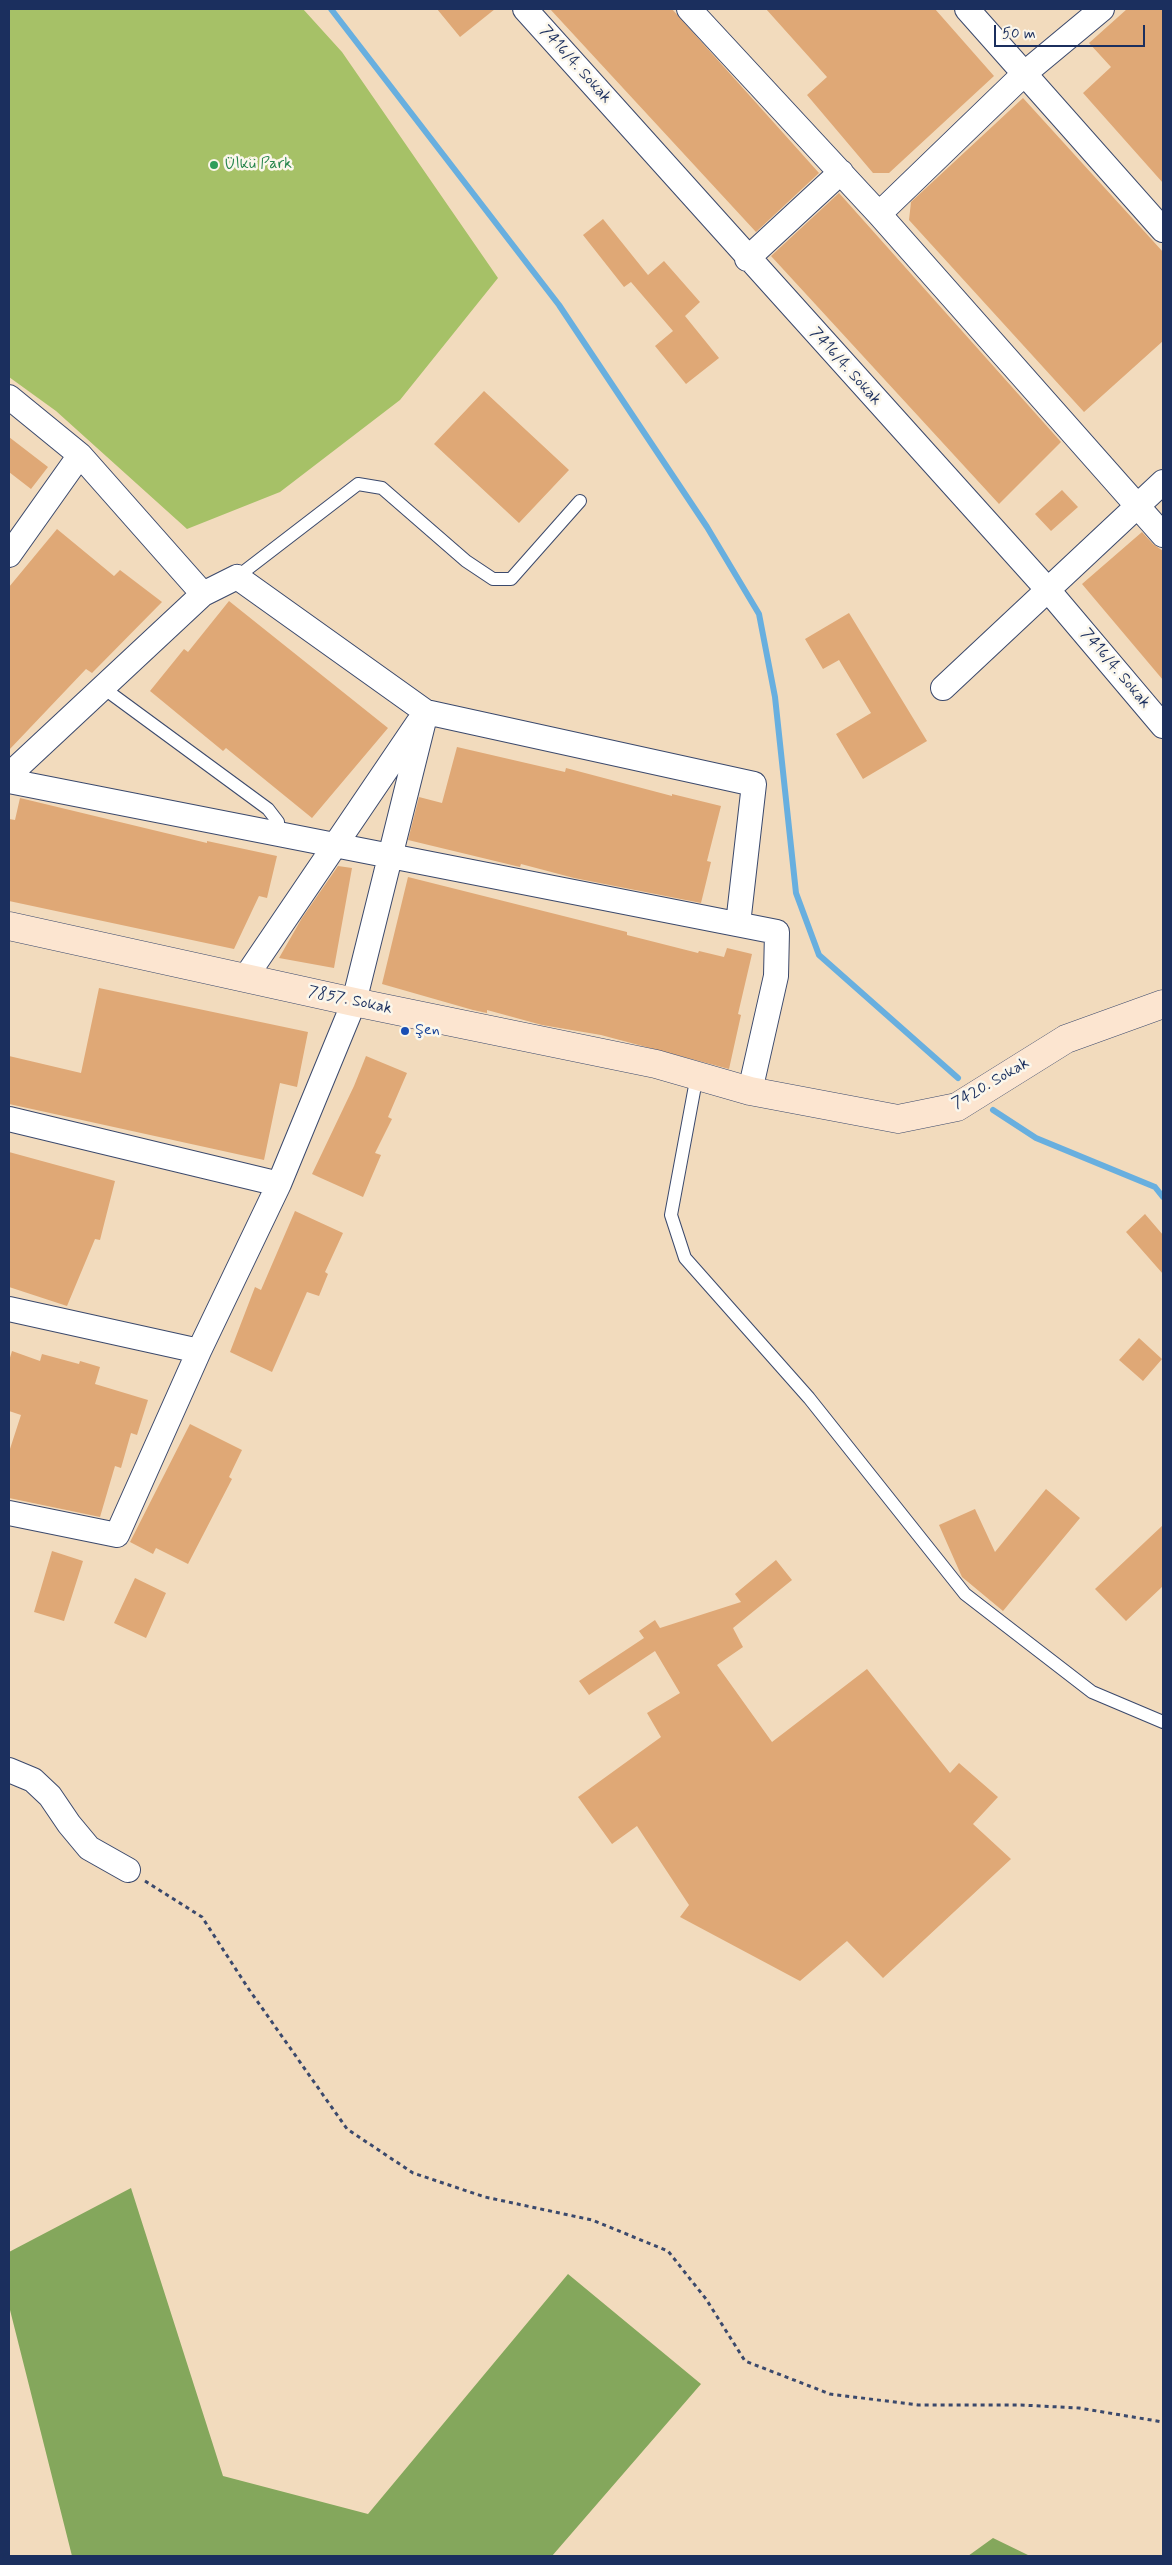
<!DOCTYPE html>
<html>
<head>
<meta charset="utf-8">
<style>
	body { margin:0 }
	#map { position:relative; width:1172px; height:2565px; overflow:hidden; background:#f2dbbd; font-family:Mynerve,sans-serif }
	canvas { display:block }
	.frame { position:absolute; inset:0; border:10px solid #1b2f5e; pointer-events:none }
	.scale { position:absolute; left:994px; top:25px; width:151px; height:22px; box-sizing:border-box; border:2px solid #1b2f5e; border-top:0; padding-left:6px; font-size:15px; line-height:18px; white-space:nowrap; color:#1b2f5e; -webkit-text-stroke:4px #fbf7ec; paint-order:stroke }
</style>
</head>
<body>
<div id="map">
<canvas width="1172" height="2565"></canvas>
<div class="frame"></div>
<div class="scale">50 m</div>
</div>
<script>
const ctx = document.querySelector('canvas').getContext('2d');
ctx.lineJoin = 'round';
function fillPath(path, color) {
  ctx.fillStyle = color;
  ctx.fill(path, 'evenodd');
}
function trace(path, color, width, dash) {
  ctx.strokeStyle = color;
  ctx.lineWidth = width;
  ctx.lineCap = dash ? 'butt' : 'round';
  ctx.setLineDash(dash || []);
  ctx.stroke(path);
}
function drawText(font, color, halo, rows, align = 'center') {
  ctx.font = font + ' Mynerve,sans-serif';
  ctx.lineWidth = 5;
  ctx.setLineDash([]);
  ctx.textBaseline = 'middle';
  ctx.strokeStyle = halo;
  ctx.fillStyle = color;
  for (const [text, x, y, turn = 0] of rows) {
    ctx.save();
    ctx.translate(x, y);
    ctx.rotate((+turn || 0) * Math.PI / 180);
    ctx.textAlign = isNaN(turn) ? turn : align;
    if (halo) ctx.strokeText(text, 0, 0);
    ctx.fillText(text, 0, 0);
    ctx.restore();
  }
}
const green = new Path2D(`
	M9,9h294l39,43 156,226 -98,122 -120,92 -93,37 -131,-118 -47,-34z`);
const forest = new Path2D(`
	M131,2188l92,288 145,38 200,-240 133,110 -149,172h-480l-63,-250v-54z
	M993,2538l37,18h-62z`);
const stream = new Path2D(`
	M331,9l228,296 148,222 52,87 16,83 21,196 23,62 139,123
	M993,1110l43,28 119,49 8,10`);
const building = new Path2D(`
	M437,9h58l-35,28z
	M550,9h122l147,164 -63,59z
	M766,9h169l59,67 -105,97h-16l-66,-78 20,-18z
	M1127,9h36v174l-80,-90 28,-26 -22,-24z
	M1023,98l140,154v89l-79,71 -175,-192 2,-18z
	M839,193l222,249 -62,62 -228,-248z
	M603,219l45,56 16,-14 36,41 -15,14 34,42 -33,26 -31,-38 18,-15 -42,-49 -7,5 -41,-52z
	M484,391l85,79 -50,53 -85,-79z
	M9,437l39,30 -17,22 -22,-17z
	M1062,490l16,17 -27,24 -16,-17z
	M57,529l57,47 6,-6 42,32 -70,71 -6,-4 -77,81v-163z
	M1142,532l11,12 10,7v129l-81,-96z
	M229,601l159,127 -76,90 -86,-70 -3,3 -73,-60 34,-42 4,3z
	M849,613l78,128 -64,38 -27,-45 35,-21 -32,-53 -16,9 -18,-30z
	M457,747l108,25 1,-4 106,28v-2l49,12 -14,55 4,1 -10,41 -127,-25 -53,-14 -1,3 -112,-27 11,-43 23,6z
	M20,798l187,45v-2l70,15 -10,42 -8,-2 -25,53 -225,-48v-82l6,1z
	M338,866l14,2 -18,100 -55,-10 23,-40z
	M408,877l219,55v3l71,18 1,-2 25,6 3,-9 25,6 -14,60 3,1 -12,54 -128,-34 -59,-10 -55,-15v3l-14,-3 -91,-26z
	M99,988l209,44 -11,55 -17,-4 -16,77 -255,-56v-48l72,17z
	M366,1056l41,17 -19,44 4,2 -17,34 6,2 -18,42 -51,-23 42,-88z
	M9,1152l106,29 -15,59 -5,-1 -28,67 -58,-19z
	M295,1211l48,22 -18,39 3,2 -9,22 -12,-4 -35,80 -42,-20 25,-65 6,3z
	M1145,1214l18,21v39l-37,-42z
	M1139,1338l23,21 -19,22 -24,-21z
	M12,1351l28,10 2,-7 37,10 1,-3 20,6 -5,17 53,16 -11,35 -6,-2 -10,35 -6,-2 -15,51 -91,-19v-46l12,-37 -12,-4v-50z
	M190,1424l52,26 -13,27 3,2 -44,85 -32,-16 -3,6 -23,-12z
	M1046,1489l34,29 -77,93 -41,-34 -23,-52 36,-16 20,43z
	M1163,1525v61l-37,35 -31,-32z
	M52,1551l31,10 -19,60 -30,-9z
	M776,1560l16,20 -59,48 10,19 -26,18 55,77 95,-73 83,104 9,-10 39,34 -25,27 38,35 -128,119 -36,-37 -47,40 -120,-64 9,-12 -52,-79 -25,18 -34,-47 83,-60 -14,-24 33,-20 -25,-42 -66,44 -10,-14 65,-43 -5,-7 16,-11 5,8 81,-26 -6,-8z
	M135,1578l31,15 -20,45 -32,-15z`);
const path = new Path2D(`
	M145,1881l57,36 46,71 99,141 66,44 72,24 107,23 76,31 38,48 39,62 85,33 88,11h103l58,3 84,14`);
const lane = new Path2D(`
	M237,577l121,-93 24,4 84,73 27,18h18l69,-78
	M102,687l166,122 10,13 1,14
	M697,1075l-26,140 14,43 124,140 156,196 127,98 71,30`);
const street = new Path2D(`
	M525,9l523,581 115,136
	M689,9l190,205 284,321
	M967,9l196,221
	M879,214l146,-141 77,-64
	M747,259l94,-87
	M9,397l71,58 123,139
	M9,555l71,-100
	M943,688l220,-206
	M9,775l194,-181 34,-17 189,135 328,72 -16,140
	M9,781l768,151 -1,44 -26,115
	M245,978l173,-255
	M9,1119l270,65
	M9,1309l190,42
	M9,1513l108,22 82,-184 80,-167 75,-182 72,-290
	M9,1770l24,10 17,16 19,28 20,24 39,22`);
const secondary = new Path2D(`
	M9,926l345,76 302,62 94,27 148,28 59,-12 109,-68 97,-35`);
const markers = [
	[214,165,5,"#2e9e5b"],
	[405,1031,5,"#1a4fb4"]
];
const streetNames = [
	["7416/4. Sokak",575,65,48],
	["7416/4. Sokak",845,367,48],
	["7416/4. Sokak",1115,669,50],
	["7857. Sokak",350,1001,12],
	["7420. Sokak",991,1084,-30]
];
const leisureNames = [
	["Ülkü Park",224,165]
];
const transitNames = [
	["Şen",415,1031]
];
fillPath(green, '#a6c167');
fillPath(forest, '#84a75c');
trace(stream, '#68afdf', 6);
fillPath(building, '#dfa876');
trace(lane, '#3b496c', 14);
trace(street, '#3b496c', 26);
trace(secondary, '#3b496c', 29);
trace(path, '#3b496c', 3, [4, 4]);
trace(lane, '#fff', 12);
trace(street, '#fff', 24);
trace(secondary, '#fce5d0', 28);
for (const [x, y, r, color] of markers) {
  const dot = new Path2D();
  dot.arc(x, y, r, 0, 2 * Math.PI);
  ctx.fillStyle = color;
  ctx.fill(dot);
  trace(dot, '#fbf7ec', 2);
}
drawText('16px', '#1b2f5e', '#fbf7ec', streetNames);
drawText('16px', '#27864d', '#fbf7ec', leisureNames, 'left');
drawText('16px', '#164399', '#fbf7ec', transitNames, 'left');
</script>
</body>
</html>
